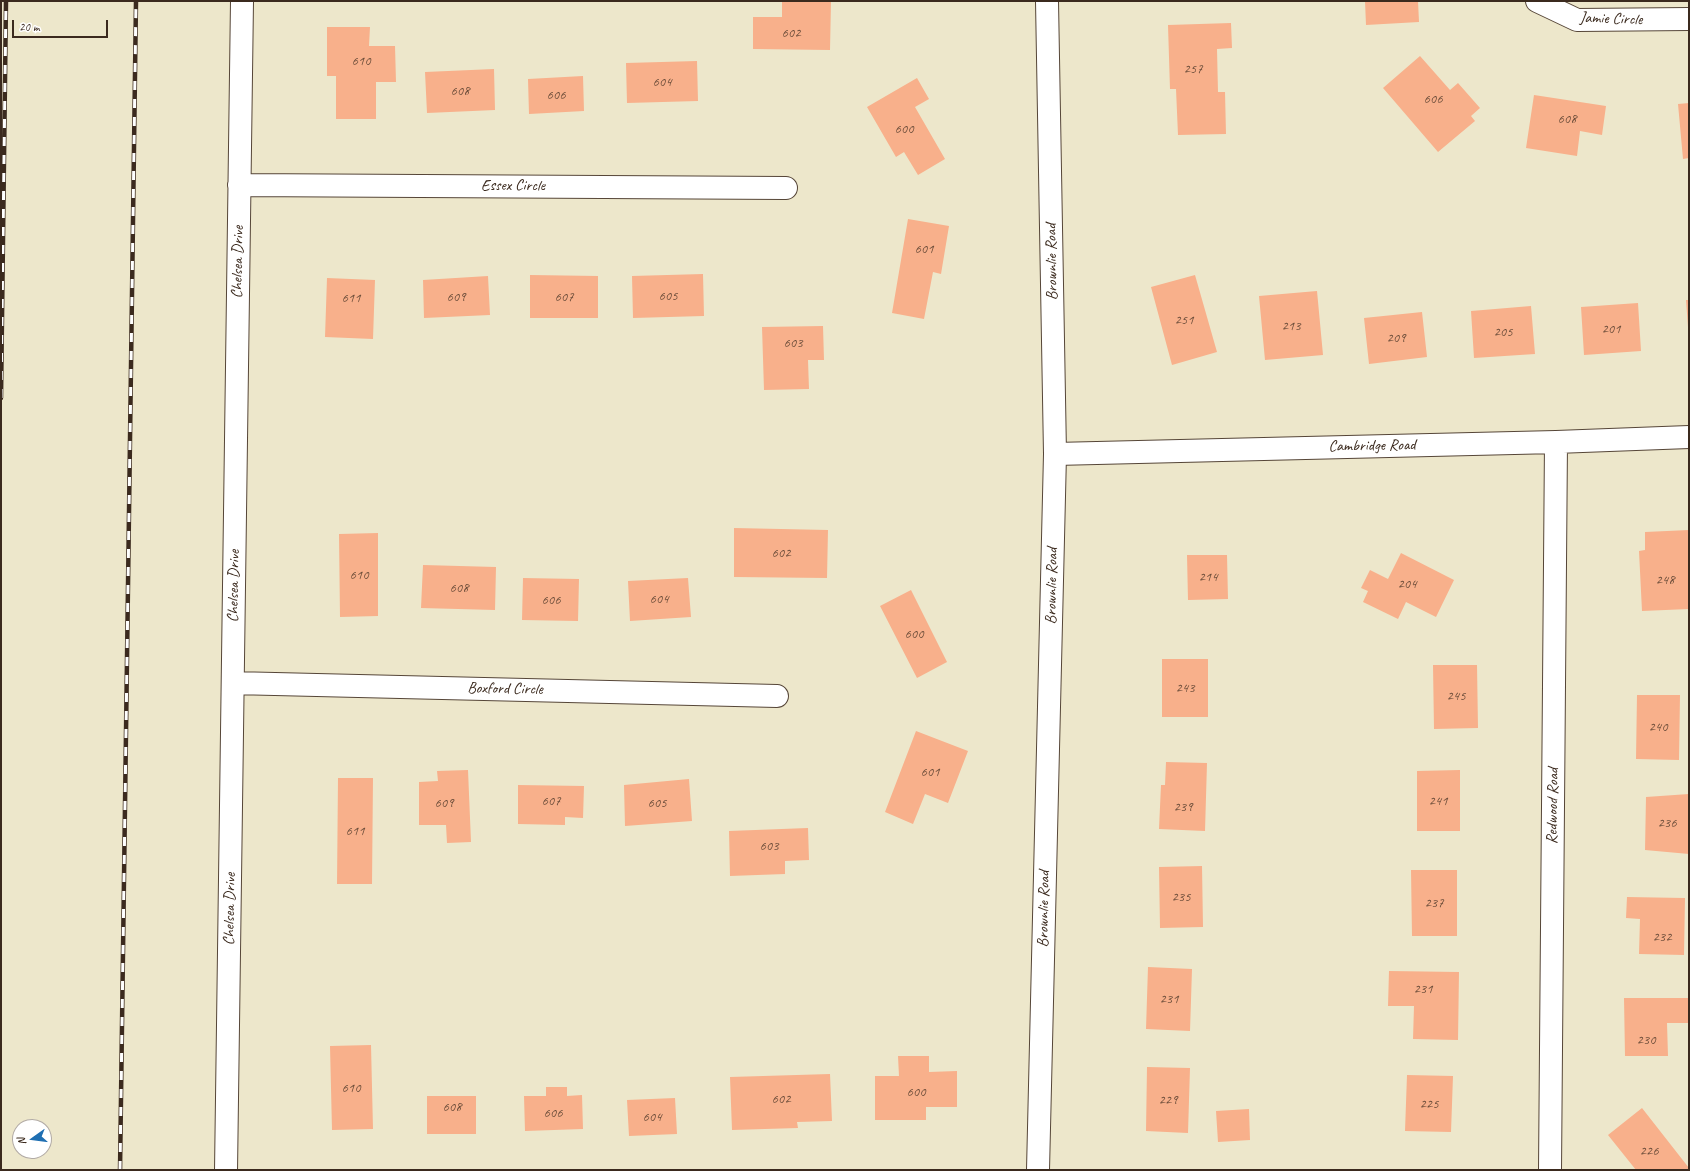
<!DOCTYPE html>
<html>
<head>
<meta charset="utf-8">
<style>
	body { margin:0 }
	#map { position:relative; width:1690px; height:1171px; overflow:hidden; background:#ede7cb; font-family:Caveat,sans-serif }
	canvas { display:block }
	.frame { position:absolute; inset:0; border:2px solid #3b2a1e; pointer-events:none }
	.north { position:absolute; left:12px; top:1119px; width:40px; height:40px; box-sizing:border-box; background:#fff; border:1px solid #b1aaa5; border-radius:50%; rotate:256deg; font-size:11px; font-weight:700; line-height:16px; text-align:center; color:#3b2a1e }
	.north::after { content:''; display:block; margin:auto; width:14px; height:18px; background:#1f6fb2; clip-path:polygon(50% 0,100% 100%,50% 72%,0 100%) }
	.scale { position:absolute; left:12px; top:20px; width:96px; height:18px; box-sizing:border-box; border:2px solid #3b2a1e; border-top:0; padding-left:5px; font-size:12px; line-height:14px; white-space:nowrap; color:#3b2a1e; -webkit-text-stroke:3px #fff; paint-order:stroke }
</style>
</head>
<body>
<div id="map">
<canvas width="1690" height="1171"></canvas>
<div class="frame"></div>
<div class="north">N</div>
<div class="scale">20 m</div>
</div>
<script>
const ctx = document.querySelector('canvas').getContext('2d');
ctx.lineJoin = 'round';
function fillPath(path, color) {
  ctx.fillStyle = color;
  ctx.fill(path, 'evenodd');
}
function trace(path, color, width, dash) {
  ctx.strokeStyle = color;
  ctx.lineWidth = width;
  ctx.lineCap = dash ? 'butt' : 'round';
  ctx.setLineDash(dash || []);
  ctx.stroke(path);
}
function drawText(font, color, halo, rows, align = 'center') {
  ctx.font = font + ' Caveat,sans-serif';
  ctx.lineWidth = 4;
  ctx.setLineDash([]);
  ctx.textBaseline = 'middle';
  ctx.strokeStyle = halo;
  ctx.fillStyle = color;
  for (const [text, x, y, turn = 0] of rows) {
    ctx.save();
    ctx.translate(x, y);
    ctx.rotate((+turn || 0) * Math.PI / 180);
    ctx.textAlign = isNaN(turn) ? turn : align;
    if (halo) ctx.strokeText(text, 0, 0);
    ctx.fillText(text, 0, 0);
    ctx.restore();
  }
}
const building = new Path2D(`
	M782,1h49l-1,49 -77,-1v-32h29z
	M1365,1h53l1,21 -53,3z
	M1231,23l1,25 -15,1 1,43h7l1,42 -48,1 -2,-46h-6l-2,-64z
	M327,27h43l-1,19h26l1,36h-20v37h-40v-43h-9z
	M1420,56l30,34 8,-7 22,25 -9,8 4,5 -37,31 -55,-64z
	M697,61l1,40 -71,2 -1,-40z
	M494,69l1,41 -68,3 -2,-41z
	M583,76l1,35 -55,3 -1,-35z
	M917,78l12,21 -14,8 30,52 -27,16 -14,-23 -8,5 -29,-50z
	M1534,95l72,11 -4,29 -22,-4 -3,25 -51,-8z
	M1689,103v55l-6,1 -5,-55z
	M908,219l41,7 -8,48 -8,-2 -9,47 -32,-6z
	M703,274l1,42 -71,2 -1,-42z
	M530,275l68,1v42h-68z
	M1195,275l22,77 -45,13 -21,-78z
	M488,276l2,39 -66,3 -1,-38z
	M327,278l48,2 -2,59 -48,-2z
	M1317,291l6,64 -58,5 -6,-64z
	M1686,300h3v27h-1z
	M1638,303l3,48 -57,4 -3,-48z
	M1531,306l4,48 -61,4 -3,-47z
	M1422,312l5,45 -58,7 -5,-46z
	M823,326l1,34h-16l1,29 -45,1 -2,-63z
	M734,528l94,2 -1,48 -93,-1z
	M1689,530v79l-47,2 -3,-60 6,-1v-18z
	M378,533v83l-38,1 -1,-83z
	M1401,553l53,27 -18,37 -30,-15 -8,17 -35,-17 5,-11 -7,-3 9,-18 18,9z
	M1187,555h40l1,44 -40,1z
	M423,565l73,2 -1,43 -74,-2z
	M523,578l56,1 -1,42 -56,-1z
	M688,578l3,39 -61,4 -2,-40z
	M911,590l36,72 -30,16 -37,-72z
	M1162,659h46v58h-46z
	M1433,665h44l1,63 -44,1z
	M1637,695h43l-1,65 -43,-1z
	M916,731l52,20 -20,52 -23,-9 -12,30 -28,-12z
	M1166,762l41,1 -2,68 -46,-2 2,-44h4z
	M468,770l3,72 -24,1 -1,-18h-27v-43l19,-1 -1,-10z
	M1460,770v61h-43v-60z
	M338,778h35l-1,106h-35z
	M689,779l3,42 -67,5 -1,-41z
	M518,785l66,1 -1,32 -18,-1v8l-47,-1z
	M1689,794v60l-44,-4 1,-53z
	M808,828l1,32 -24,1v13l-55,2 -1,-45z
	M1202,866l1,61 -43,1 -1,-61z
	M1411,870h46v66h-45z
	M1627,897l58,1 -1,57 -45,-1 1,-35 -14,-1z
	M1148,967l44,2 -2,62 -44,-2z
	M1389,971l70,1 -1,68 -45,-1 1,-33h-26z
	M1624,998h65v25h-22l1,33h-43z
	M371,1045l2,84 -41,1 -2,-84z
	M898,1056h31v16l28,-1v36h-31v13h-51v-44h24z
	M1147,1067l43,1 -2,65 -42,-2z
	M830,1074l2,47 -35,1 1,6 -66,2 -2,-53z
	M1407,1075l46,1 -2,56 -46,-1z
	M546,1087h21v9l15,-1 1,34 -58,2 -1,-35h22z
	M427,1096h49v38h-49z
	M675,1098l2,36 -48,2 -2,-36z
	M1642,1108l47,60v2h-53l-28,-35z
	M1249,1109l1,31 -32,2 -2,-31z`);
const minor = new Path2D(`
	M1537,1l40,19 112,-1
	M239,185l547,3
	M1055,454l501,-12 133,-5
	M233,683l544,13
	M226,1170l16,-1169
	M1038,1170l17,-716 -8,-453
	M1550,1170l6,-728`);
const rail = new Path2D(`
	M1,398l5,-397
	M120,1170l16,-1169`);
const numberNames = [
	["602",791,33],
	["610",361,61],
	["257",1193,69],
	["604",662,82],
	["608",460,91],
	["606",556,95],
	["606",1433,99],
	["608",1567,119],
	["600",904,129],
	["601",924,249],
	["605",668,296],
	["609",456,297],
	["607",564,297],
	["611",351,298],
	["251",1184,320],
	["213",1291,326],
	["201",1611,329],
	["205",1503,332],
	["209",1396,338],
	["603",793,343],
	["602",781,553],
	["610",359,575],
	["214",1208,577],
	["248",1665,580],
	["204",1407,584],
	["608",459,588],
	["604",659,599],
	["606",551,600],
	["600",914,634],
	["243",1185,688],
	["245",1456,696],
	["240",1658,727],
	["601",930,772],
	["607",551,801],
	["241",1438,801],
	["609",444,803],
	["605",657,803],
	["239",1183,807],
	["236",1667,823],
	["611",355,831],
	["603",769,846],
	["235",1181,897],
	["237",1434,903],
	["232",1662,937],
	["231",1423,989],
	["231",1169,999],
	["230",1646,1040],
	["610",351,1088],
	["600",916,1092],
	["602",781,1099],
	["229",1168,1100],
	["225",1429,1104],
	["608",452,1107],
	["606",553,1113],
	["604",652,1117],
	["226",1649,1151]
];
const streetNames = [
	["Jamie Circle",1611,19,2],
	["Essex Circle",513,186],
	["Chelsea Drive",238,262,-89],
	["Brownlie Road",1052,262,-91],
	["Cambridge Road",1372,446,-1],
	["Chelsea Drive",234,586,-89],
	["Brownlie Road",1052,586,-89],
	["Boxford Circle",505,689,1],
	["Redwood Road",1553,806,-89],
	["Chelsea Drive",230,909,-89],
	["Brownlie Road",1044,909,-89]
];
fillPath(building, '#f8b08b');
trace(minor, '#564638', 24);
trace(minor, '#fff', 22);
trace(rail, '#3b2a1e', 4.5);
trace(rail, '#fff', 3, [9]);
drawText('14px', '#6a4c39', null, numberNames);
drawText('16px', '#3b2a1e', '#fff', streetNames);
</script>
</body>
</html>
